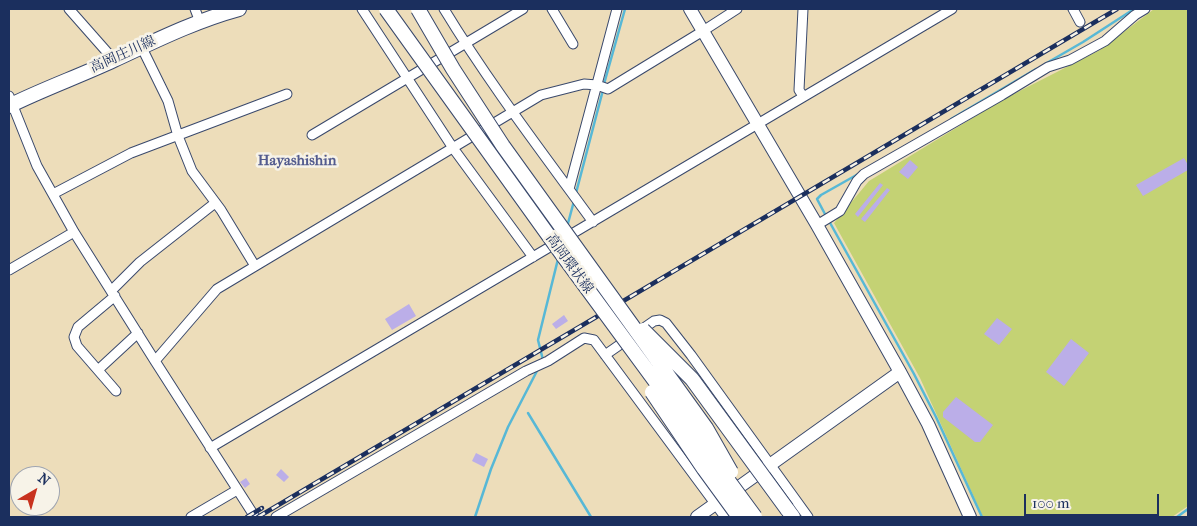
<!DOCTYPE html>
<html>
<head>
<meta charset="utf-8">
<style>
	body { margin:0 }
	#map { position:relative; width:1197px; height:526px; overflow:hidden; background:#edddba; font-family:"IM FELL French Canon",serif }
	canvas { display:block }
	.frame { position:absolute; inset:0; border:10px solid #1b2f5e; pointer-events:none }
	.north { position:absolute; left:10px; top:466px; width:50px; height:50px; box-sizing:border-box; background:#f7f3e8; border:1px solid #9fa5b1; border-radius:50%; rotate:38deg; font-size:14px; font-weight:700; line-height:20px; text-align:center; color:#1b2f5e }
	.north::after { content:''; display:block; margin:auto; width:18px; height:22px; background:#c8321e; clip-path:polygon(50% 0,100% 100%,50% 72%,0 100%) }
	.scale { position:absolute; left:1024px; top:494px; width:135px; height:22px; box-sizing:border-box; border:2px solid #1b2f5e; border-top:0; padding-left:6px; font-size:15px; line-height:18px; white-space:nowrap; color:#1b2f5e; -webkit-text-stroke:4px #f7f3e8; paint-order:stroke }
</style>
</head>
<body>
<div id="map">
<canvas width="1197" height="526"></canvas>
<div class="frame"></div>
<div class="north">N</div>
<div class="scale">100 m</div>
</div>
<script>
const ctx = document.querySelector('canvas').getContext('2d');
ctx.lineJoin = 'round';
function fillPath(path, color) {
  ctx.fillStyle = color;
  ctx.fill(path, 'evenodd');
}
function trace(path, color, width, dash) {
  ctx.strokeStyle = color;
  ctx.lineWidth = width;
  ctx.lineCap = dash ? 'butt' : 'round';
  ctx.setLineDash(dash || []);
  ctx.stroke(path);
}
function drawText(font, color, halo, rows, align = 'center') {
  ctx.font = font + ' "IM FELL French Canon","Noto Serif JP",serif';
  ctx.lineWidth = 5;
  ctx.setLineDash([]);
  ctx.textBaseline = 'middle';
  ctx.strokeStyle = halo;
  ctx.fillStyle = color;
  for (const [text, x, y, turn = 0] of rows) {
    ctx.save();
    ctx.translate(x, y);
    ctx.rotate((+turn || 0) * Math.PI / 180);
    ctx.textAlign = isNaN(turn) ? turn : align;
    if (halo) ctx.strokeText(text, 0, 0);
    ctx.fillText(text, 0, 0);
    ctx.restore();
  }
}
const green = new Path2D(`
	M1154,9h34v497l-16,11h-189l-63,-139 -86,-155 35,-42 133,-81 98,-50z`);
const stream = new Path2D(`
	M1045,64l38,-22 51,-33
	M604,84l21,-75
	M951,119l85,-50
	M576,193l27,-103
	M826,216l-9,-17 4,-4 39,-22
	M829,221l85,153 22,43 46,100
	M567,227l7,-26
	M543,360l-5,-20 20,-81
	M528,413l63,104
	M475,517l16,-48 17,-42 30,-58
	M1177,517l11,-8`);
const building = new Path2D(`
	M1184,158l4,7v5l-45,26 -7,-11z
	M910,160l8,7 -10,12 -9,-7z
	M880,183l3,2 -25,32 -3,-3z
	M887,188l3,2 -25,32 -4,-3z
	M409,304l7,12 -24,14 -7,-11z
	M564,315l4,6 -12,8 -4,-5z
	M997,318l15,11 -13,16 -15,-11z
	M1071,339l18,14 -25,33 -18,-14z
	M956,397l37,28 -13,17h-5l-32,-25v-5z
	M476,453l12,6 -4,8 -12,-6z
	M281,469l8,8 -5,5 -8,-7z
	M246,478l4,6 -5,4 -5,-6z`);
const street = new Path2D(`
	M69,9l45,51
	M195,9l5,13
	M362,9l91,139 80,109
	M444,9c45,74 98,143 149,213
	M552,9l21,35
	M1073,9l7,13
	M141,46l27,55 10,35 14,35 29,39 34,56
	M9,96l28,70 37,66 81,129 100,156
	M803,96l-4,-6 4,-81
	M312,135l211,-126
	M569,189l48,-180
	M53,194l78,-41 156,-59
	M817,225l23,-14 17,-30 7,-7 138,-79 46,-28 22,-7 35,-19 30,-26 10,-6
	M9,270l65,-38
	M111,291l29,-29 75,-59
	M115,296l-37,31 -4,10 3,9 39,45
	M605,355l49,-34 6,-1 6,3 25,32 117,162
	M155,361l62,-72 324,-194 43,-11 13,1 11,4 95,-58 34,-22
	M98,370l40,-37
	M210,448l742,-439
	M191,517l46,-27
	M276,517l250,-146 22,-10 36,-23 10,2 131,177`);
const secondary = new Path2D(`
	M690,9l127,216 83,147 28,52 42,93
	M697,517l203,-145`);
const primary = new Path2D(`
	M9,106c34,-17 71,-30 105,-46 41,-19 81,-39 125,-51
	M787,509l6,8`);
const rail = new Path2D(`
	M247,517l15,-9
	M258,517l859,-508`);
const primaryBridge = new Path2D(`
	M386,9l178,248 191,260
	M418,9l35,60 50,77 203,282 25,44
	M643,330l49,49 95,130
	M652,392l52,77 35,48`);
const streetNames = [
	["高岡庄川線",123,55,-24],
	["高岡環状線",569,264,54]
];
const neighbourhoodNames = [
	["Hayashishin",297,161]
];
fillPath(green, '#c4d274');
trace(stream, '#57b8d6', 2.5);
fillPath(building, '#bbaee8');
trace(street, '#3a496c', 11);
trace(secondary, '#3a496c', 14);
trace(primary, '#3a496c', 16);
trace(street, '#fff', 9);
trace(secondary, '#fff', 12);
trace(primary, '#fff', 14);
trace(rail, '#1b2f5e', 4.5);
trace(rail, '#f7f3e8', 2.5, [8]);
trace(primaryBridge, '#3a496c', 16, []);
trace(primaryBridge, '#fff', 14);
drawText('14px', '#1b2f5e', '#f7f3e8', streetNames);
drawText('bold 15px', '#535b8e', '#f7f3e8', neighbourhoodNames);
</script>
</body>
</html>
